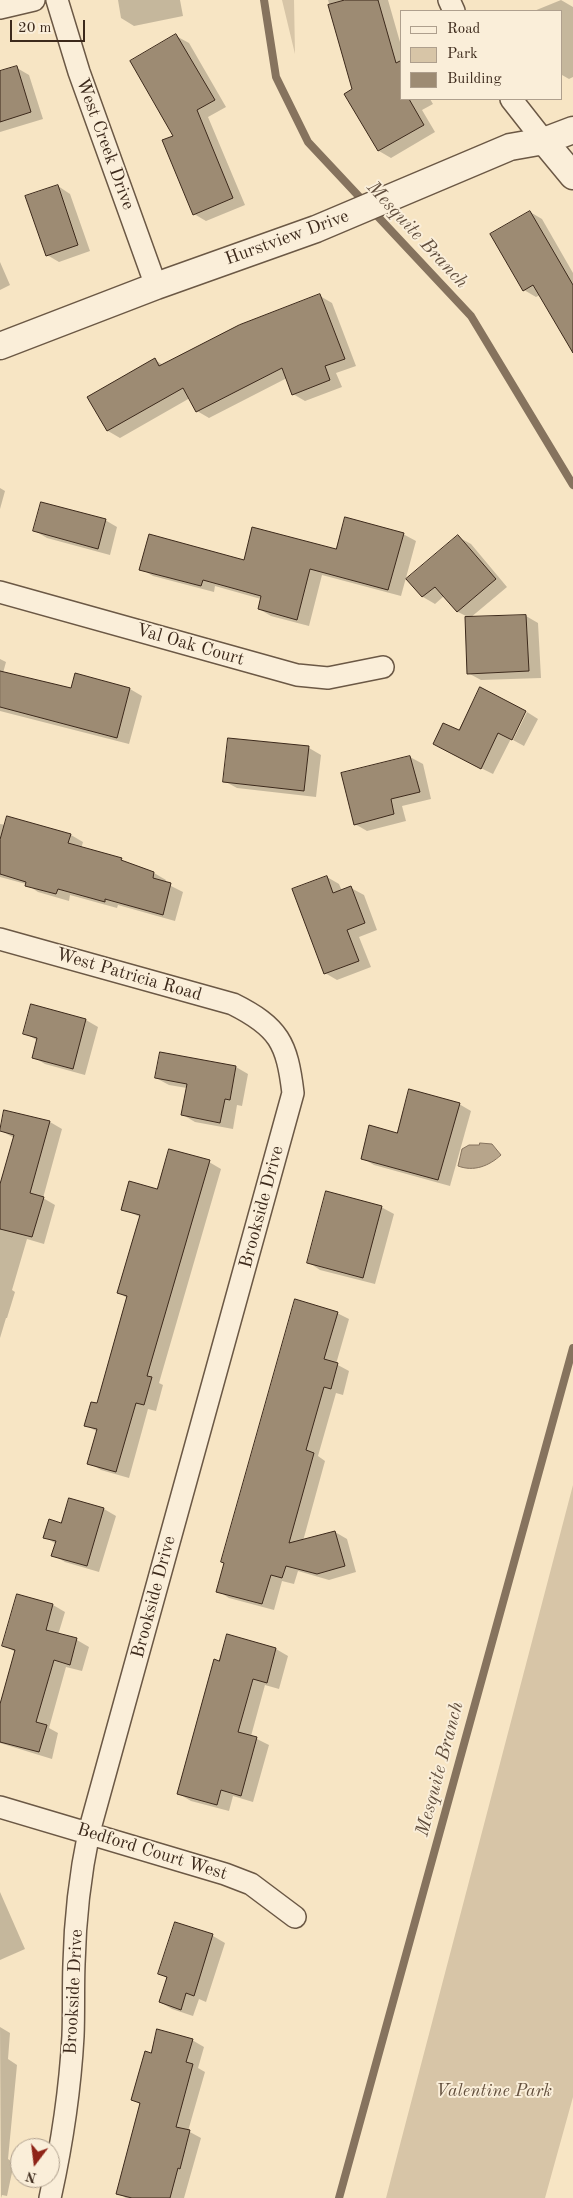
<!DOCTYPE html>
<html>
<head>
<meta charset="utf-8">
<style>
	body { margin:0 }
	#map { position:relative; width:573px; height:2198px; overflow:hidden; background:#f7e5c4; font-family:"Old Standard TT",serif }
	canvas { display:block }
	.legend { position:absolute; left:400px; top:10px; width:162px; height:90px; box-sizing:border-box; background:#faeed9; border:1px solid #ae9f8d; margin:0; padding:6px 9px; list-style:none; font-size:15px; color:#3c291b }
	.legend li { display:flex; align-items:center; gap:10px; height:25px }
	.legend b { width:25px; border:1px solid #ae9f8d }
	.north { position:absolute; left:10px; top:2138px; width:50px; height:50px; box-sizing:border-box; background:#faeed9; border:1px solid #ae9f8d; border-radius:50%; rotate:195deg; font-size:14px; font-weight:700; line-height:20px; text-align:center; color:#3c291b }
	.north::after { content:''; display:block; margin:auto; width:18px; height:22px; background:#8f2418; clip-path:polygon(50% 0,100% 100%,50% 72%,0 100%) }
	.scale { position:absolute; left:10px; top:20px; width:75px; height:22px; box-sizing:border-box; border:2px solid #3c291b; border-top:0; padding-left:6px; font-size:15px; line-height:18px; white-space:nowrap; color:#3c291b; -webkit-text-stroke:4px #faeed9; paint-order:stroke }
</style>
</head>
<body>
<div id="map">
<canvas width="573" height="2198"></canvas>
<ul class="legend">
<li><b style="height:6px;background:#faeed9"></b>Road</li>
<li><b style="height:14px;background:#d7c5a7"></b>Park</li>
<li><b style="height:14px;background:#9d8b73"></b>Building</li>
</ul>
<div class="north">N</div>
<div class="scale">20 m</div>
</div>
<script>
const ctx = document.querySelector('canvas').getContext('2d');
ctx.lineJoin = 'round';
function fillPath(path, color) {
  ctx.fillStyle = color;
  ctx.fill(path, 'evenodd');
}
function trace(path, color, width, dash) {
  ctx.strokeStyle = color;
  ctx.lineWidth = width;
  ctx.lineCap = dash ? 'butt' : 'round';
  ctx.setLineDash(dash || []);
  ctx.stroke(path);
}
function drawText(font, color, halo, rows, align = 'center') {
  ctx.font = font + ' "Old Standard TT",serif';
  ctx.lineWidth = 4;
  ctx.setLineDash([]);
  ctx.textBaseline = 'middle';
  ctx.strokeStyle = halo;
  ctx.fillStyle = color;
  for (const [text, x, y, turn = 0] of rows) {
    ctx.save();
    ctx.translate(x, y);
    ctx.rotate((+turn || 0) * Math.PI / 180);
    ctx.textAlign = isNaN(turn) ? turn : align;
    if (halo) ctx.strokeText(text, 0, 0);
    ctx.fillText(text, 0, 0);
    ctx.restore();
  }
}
const green = new Path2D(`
	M282,0h12l1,54z
	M573,1485v612l-28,101h-159z`);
const water = new Path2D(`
	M480,1143l12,1 9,11c-12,11 -27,17 -43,11l4,-17 7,-4h10z`);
const shadow = new Path2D(`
	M118,0h62l3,16 -49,10 -13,-8z
	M328,0h60l14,49v50h28l3,5 -11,6 13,22 -44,26 -12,-7 -33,-57 8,-5z
	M561,0l12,7v70l-4,2 -7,-4v-64h-28z
	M176,36l13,7 37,64 -18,10 37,88 -39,16 -12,-7z
	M17,68l12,7 14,44 -43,13v-59z
	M58,186l12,8 20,57 -31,11 -12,-7z
	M530,212l12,7 31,54v78l-33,-56 -4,2 -12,-7z
	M0,262l10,23 -10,5z
	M320,296l12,7 24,63 -20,7 6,14 -37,14 -12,-7 -6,-16 -78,40 -12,-7 -7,-13 -70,40 -12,-7 -19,-34 66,-37 8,5z
	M0,488l5,3 -5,18z
	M105,520l12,7 -7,28 -63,-17 -12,-7z
	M403,534l13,7 -15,55 -79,-21 -13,51 -38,-10 -12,-7 2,-10 -46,-13 -1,6 -61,-16 -12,-7 104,-8 92,-10z
	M458,537l13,7 36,43 -37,31 56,-2 12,7 3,55 -60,2 -13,-7 2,-55 -12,-6 -14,-16 -9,8 -12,-7 -15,-18z
	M0,659l6,3 -3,11 69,17 58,-1 12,7 -13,48 -129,-33z
	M525,711l-32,63 -47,-23 13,-19z
	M527,712l11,7 -14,27 -11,-6z
	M309,748l12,7 -5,42 -79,-9 -13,-7z
	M410,757l13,7 8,35 -29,7 4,15 -39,10 -12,-7z
	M0,824l71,11 12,7 -2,7 60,18 13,6 12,7 -1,3 18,9 -8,29 -57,-16 -1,3 -47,-13 -1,6 -31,-9 -12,-8 -26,-7z
	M327,877l12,7 3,7 9,-3 13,7 13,35 -18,7 12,30 -34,13 -12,-7z
	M86,1020l12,7 -13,48 -40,-11 -12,-7 5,-16 -13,-8z
	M161,1053l75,14 12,7 -6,32 -5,-1 -4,24 -38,-7 -12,-7 4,-27 -18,-3 -13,-7z
	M459,1104l12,7 -21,75 -76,-21 -12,-7 36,-23z
	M5,1111l45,11 12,7 -19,69 12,7 -11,39 -17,-5 -15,51 3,2 -8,26h-1l-6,20v-152l14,-48 -14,-8z
	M209,1162l12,7 -62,214 4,2 -7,26 -8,-2 -19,69 -28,-8 -12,-7 9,-31 -13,-7 12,-20 30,-107 -8,-5 21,-76 -17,-8z
	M381,1207l13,7 -19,70 -55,-14 -12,-8z
	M337,1313l12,6 -13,45 13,7 -6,24 -7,-2 -18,63 7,5 -22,80 32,-9 12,7 9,33 -27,8 -31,-9 -4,13 -12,-3 -8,29 -45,-12 -11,-7z
	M104,1509l12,7 -17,56 -34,-10 -12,-7 3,-11 -11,-7 17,-13z
	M53,1605l12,7 -7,23 19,5 12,7 -7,24 -16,-4 -17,61 9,5 -6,26 -52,-16v-35l15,-56 -11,-7z
	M227,1636l49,13 12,7 -9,33 -14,-4 -14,51 18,9 -16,57 -20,-6 -4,15 -38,-10 -12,-7z
	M0,1892l25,57 -25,11z
	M176,1924l37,12 12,7 -19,59 -7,-3 -6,17 -21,-7 -12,-7 7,-24 -7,-4z
	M0,2027l10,6 -2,26 9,6 -9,94 6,4 -7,33 -5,-1 -1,3z
	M192,2040l12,7 -6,21 7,4 -17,59 13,7 -17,60h-58l-8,-5 22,-89 -8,-4 19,-45z`);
const stream = new Path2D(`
	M264,0l12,77 32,65 163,174 102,169
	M339,2198l234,-850`);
const building = new Path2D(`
	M345,0h33l18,63 6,-3v39h7l15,26 -46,26 -34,-57 8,-5 -24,-84z
	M176,34l39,66 -18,10 36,88 -40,17 -31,-75 11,-4 -43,-75z
	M17,66l14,46 -31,10v-51z
	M58,185l20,60 -32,11 -21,-60z
	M530,211l43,74v68l-40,-68 -10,6 -33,-57z
	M320,294l25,65 -20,7 5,14 -38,15 -10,-27 -86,44 -13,-24 -76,43 -20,-34 68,-39 4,8 80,-41z
	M41,502l65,17 -8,30 -65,-18z
	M345,517l59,16 -16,57 -78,-21 -13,51 -39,-11 3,-13 -58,-16 -2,6 -62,-16 10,-36 95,26 8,-33 84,22z
	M458,535l38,44 -39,33 -22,-25 -13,10 -16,-18z
	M526,615l3,56 -62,3 -2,-57z
	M0,671l71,17 4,-15 55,15 -13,50 -117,-31z
	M480,687l46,24 -14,29 -14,-7 -17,36 -48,-25 10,-21 16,7z
	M228,738l81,8 -5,45 -81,-9z
	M410,756l10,36 -29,7 3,15 -40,11 -13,-52z
	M7,816l64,18 -3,9 54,15 -1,2 33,12 -1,6 18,5 -8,32 -58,-16v3l-47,-13 -2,5 -31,-8 1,-4 -26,-8v-34z
	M327,876l6,17 18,-7 14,37 -18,7 12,31 -35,13 -32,-85z
	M31,1004l55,15 -13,50 -41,-11 5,-20 -14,-4z
	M160,1052l76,14 -6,34 -5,-1 -5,24 -39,-8 6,-31 -32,-6z
	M409,1089l51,14 -22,77 -77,-21 8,-34 28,8z
	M4,1110l46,11 -20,72 14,4 -12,40 -32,-8v-45l14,-49 -14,-4z
	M169,1149l41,11 -63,216 5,1 -8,28 -8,-2 -20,69 -29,-8 10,-35 -13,-3 7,-24 6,1 30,-107 -10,-3 23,-78 -19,-5 8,-29 28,8z
	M326,1191l56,15 -19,72 -56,-15z
	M295,1299l43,13 -14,47 14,4 -7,26 -7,-2 -18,63 8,3 -25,90 46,-12 10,35 -28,8 -31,-8 -4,12 -11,-3 -9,29 -46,-12 8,-29 -3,-1z
	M69,1498l35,10 -17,58 -36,-10 5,-15 -13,-3 6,-19 12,4z
	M17,1594l36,10 -7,26 31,8 -7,27 -16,-5 -18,62 11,3 -8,27 -39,-10v-38l15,-54 -13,-4z
	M227,1634l49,14 -9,35 -14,-4 -15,53 19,5 -16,59 -20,-6 -4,15 -40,-11 37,-135 5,2z
	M175,1922l38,12 -19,62 -8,-3 -5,17 -22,-8 8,-25 -9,-3z
	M157,2029l36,10 -7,23 7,2 -17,63 14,3 -10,39 -2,-1 -8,30h-38l-16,-4 24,-91 -9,-3 14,-49 6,2z`);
const minor = new Path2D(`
	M57,0l22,72 77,214
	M449,0l5,11
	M0,8l34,-8
	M511,99l33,42
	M0,592l297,83 31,3 55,-11
	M0,939l233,65c46,23 54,39 60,89l-204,739c-9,43 -14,88 -15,132 -1,24 0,48 -1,72 -3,55 -11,108 -23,162
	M0,1807l225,67 26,10 44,33`);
const tertiary = new Path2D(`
	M544,141l29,35
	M0,346l156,-60 160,-57 194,-82 34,-6 29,-11`);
const streetNames = [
	["West Creek Drive",105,144,70],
	["Hurstview Drive",287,238,-20],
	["Val Oak Court",190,645,16],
	["West Patricia Road",129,975,16],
	["Brookside Drive",262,1207,-75],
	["Brookside Drive",154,1597,-75],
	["Bedford Court West",152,1852,17],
	["Brookside Drive",74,1992,-87]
];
const parkNames = [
	["Valentine Park",494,2091]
];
const waterNames = [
	["Mesquite Branch",417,235,47],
	["Mesquite Branch",440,1769,-75]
];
fillPath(green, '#d7c5a7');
fillPath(water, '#b7a58b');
trace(water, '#86735e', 1);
fillPath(shadow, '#0003');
trace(stream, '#86735e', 8);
fillPath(building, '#9d8b73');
trace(building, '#3c291b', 1);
trace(minor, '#6b5845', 24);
trace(tertiary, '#6b5845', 29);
trace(minor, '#faeed9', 21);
trace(tertiary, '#faeed9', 26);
drawText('18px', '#3c291b', '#faeed9', streetNames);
drawText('italic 18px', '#63503e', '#faeed9', parkNames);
drawText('italic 19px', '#614e3d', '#faeed9', waterNames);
</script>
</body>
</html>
